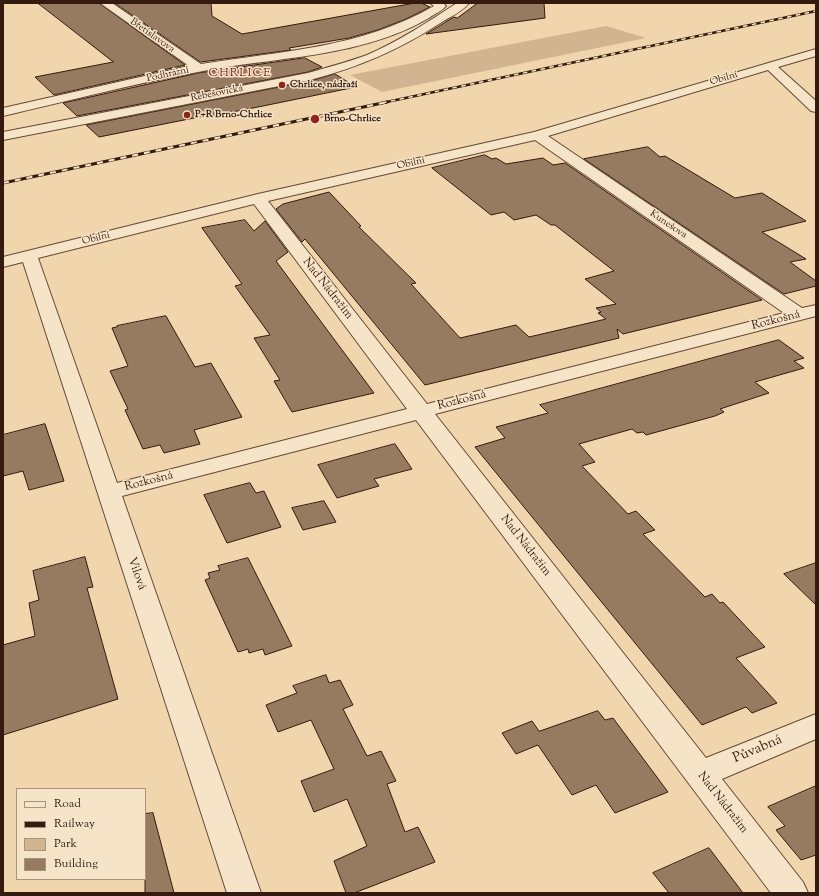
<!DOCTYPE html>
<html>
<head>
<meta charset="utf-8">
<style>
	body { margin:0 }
	#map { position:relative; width:819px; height:896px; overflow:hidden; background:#f1d5ac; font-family:"Sorts Mill Goudy",serif }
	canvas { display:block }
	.frame { position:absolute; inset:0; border:4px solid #341a0f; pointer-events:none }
	.legend { position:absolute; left:16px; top:788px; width:130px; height:92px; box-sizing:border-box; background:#f6e4c9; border:1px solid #a8937f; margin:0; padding:5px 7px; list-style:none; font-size:12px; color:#341a0f }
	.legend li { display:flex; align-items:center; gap:8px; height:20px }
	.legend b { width:20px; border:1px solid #a8937f }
</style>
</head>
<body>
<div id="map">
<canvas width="819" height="896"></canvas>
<div class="frame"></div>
<ul class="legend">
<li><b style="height:5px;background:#f6e4c9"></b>Road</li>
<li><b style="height:5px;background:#341a0f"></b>Railway</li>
<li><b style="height:11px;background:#d1b591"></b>Park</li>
<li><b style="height:11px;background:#967b61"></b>Building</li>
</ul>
</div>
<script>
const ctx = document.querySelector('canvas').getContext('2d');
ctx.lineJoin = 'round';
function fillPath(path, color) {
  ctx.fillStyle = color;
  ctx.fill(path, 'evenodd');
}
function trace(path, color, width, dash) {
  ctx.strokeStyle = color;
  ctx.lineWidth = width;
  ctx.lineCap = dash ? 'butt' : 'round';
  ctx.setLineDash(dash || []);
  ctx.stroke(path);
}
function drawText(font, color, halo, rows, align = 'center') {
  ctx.font = font + ' "Sorts Mill Goudy",serif';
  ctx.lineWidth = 3;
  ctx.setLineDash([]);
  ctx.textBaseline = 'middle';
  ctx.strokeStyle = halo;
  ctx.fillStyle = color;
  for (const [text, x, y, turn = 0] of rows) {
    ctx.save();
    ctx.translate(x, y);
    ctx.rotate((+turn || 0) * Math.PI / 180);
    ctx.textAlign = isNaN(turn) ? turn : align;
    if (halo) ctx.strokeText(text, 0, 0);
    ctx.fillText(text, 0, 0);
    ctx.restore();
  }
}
const green = new Path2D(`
	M606,26l40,12 -264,54 -32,-17z`);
const building = new Path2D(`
	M38,3h61l86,62 -131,30 -19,-18 78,-15z
	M115,3h96l1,13 30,18 173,-31h6l9,4 -24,12 -28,11 -29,8 -60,10 2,2 -90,12z
	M478,3h66l1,15 -119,16 28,-17 3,1z
	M305,58l17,9 -14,5 -231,44 -14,-13 135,-30z
	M335,74l21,13 -98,20 -52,10 -2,-1 -105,21 -13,-12 224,-44z
	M648,147l12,10 5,-1 70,42 27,-5 44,28 -44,11 44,27 -16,3 26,19v5l-32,8 -200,-135z
	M485,155l7,4 4,-1 10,6 37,-6 10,7 12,-2 197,137 -139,34 -6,-5 2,9 -194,47 -120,-146 -3,3 -26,-33 7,-5 46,-12 32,34 -2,1 57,56 -5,1 49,54 56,-13 13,12 77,-18 -8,-6 3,-1 -5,-4 20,-4 -31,-25 29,-8 -59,-46h-4l-15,-10 -22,5 -10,-8 -13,3 -59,-47z
	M245,220l9,11 11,-10 23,31 -12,9 98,132 -82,19 -18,-31 6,-1 -26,-42 16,-3 -35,-49 7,-2 -40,-56z
	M166,316l29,51 16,-4 31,54 -48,13 6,14 -36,9 -4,-8 -17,4 -18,-39 3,-1 -18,-38 18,-5 -16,-38 5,-1v-1z
	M779,340l25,18 -10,3 10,7 -49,14 14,11 -49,16 4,3 -9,4 -69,19 -3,-3 -6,1 -5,-4 -53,15 16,18 -13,4 46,48 8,-3 19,19 -12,4 62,63 7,-3 8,9 3,-1 42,45 -29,11 41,45 -25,10 -6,-6 -44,18 -227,-278 30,-9 -9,-11 52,-14 -8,-8z
	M45,424l19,57 -35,9 -6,-19 -20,5v-41z
	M395,444l17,25 -38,10 5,7 -42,12 -19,-33z
	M250,483l6,10 8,-2 17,36 -54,16 -23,-48z
	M324,501l12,21 -33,8 -11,-22z
	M85,557l8,30 -6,1 31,111 -115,36v-90l32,-9 -6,-33 10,-3 -6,-29z
	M248,558l44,88 -27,9 -2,-6 -14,4 -1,-4 -10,3 -33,-72 5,-2 -2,-5 12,-3 -2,-4z
	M816,563v42l-32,-31z
	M326,675l3,8 11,-3 13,25 -10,4 24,47 14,-5 15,30 -9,3 18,48 13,-5 17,35 -81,31h-8l-12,-32 33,-15 -20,-47 -33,13 -13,-31 33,-12 -23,-49 -33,12 -12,-27 31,-12 -4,-7z
	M598,711l7,9 8,-2 55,74 -53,21 -19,-28 -24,10 -34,-50 -22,9 -14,-21 30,-12 7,10z
	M816,786v69l-15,5 -25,-30 9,-4 -17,-19z
	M153,813l21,80h-29v-79z
	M709,848l34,45h-74l-16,-20z`);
const minor = new Path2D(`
	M100,3h12l89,61c81,-13 160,-16 233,-58l-4,-3h13l3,3c-4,5 -12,8 -17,12 -68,40 -156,39 -231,54 -66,12 -130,29 -195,44v-8l186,-42z
	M457,3h12c-6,8 -19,14 -27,19 -43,28 -83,45 -132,58l-307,60v-8l305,-59c20,-6 40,-11 59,-18 32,-14 61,-33 90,-52z
	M816,49v7l-38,11 38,34v11l-5,-1 -43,-41 -220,66 254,172 14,-3v11l-381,98 271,344 110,-44v25l-94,40 81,103 5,11h-37l-355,-473 -294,76 139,397h-34l-204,-631 -20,5v-10l255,-63 276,-62zM535,140l249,173 -357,91 -159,-203zM254,204l153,205 -290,74 -79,-225z`);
const railFar1 = new Path2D(`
	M382,103l434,-92`);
const rail = new Path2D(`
	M3,183l384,-81`);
const markers = [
	[282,85,4,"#8f2418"],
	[187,115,4,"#8f2418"],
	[315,119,5,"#8f2418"]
];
const farStreetnames = [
	["Břetislavova",152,36,35],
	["Podhrázní",168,75,-12],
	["Obilní",724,79,-16],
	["Rebešovická",217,94,-11],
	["Obilní",411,164,-13],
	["Kunešova",668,225,34],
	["Obilní",96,239,-14]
];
const farPoinames = [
	["Chrlice, nádraží",290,85],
	["P+R Brno-Chrlice",195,115],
	["Brno-Chrlice",324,119]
];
const farQuarternames = [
	["CHRLICE",240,74]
];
const streetNames = [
	["Nad Nádražím",327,289,52],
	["Rozkošná",776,321,-14],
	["Rozkošná",462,401,-14],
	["Rozkošná",149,482,-14],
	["Nad Nádražím",525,546,52],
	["Vilová",136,574,71],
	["Nad Nádražím",722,803,52]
];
const nearStreetnames = [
	["Půvabná",758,750,-23]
];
fillPath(green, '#d1b591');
fillPath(building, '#967b61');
trace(building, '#341a0f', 1);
trace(minor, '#634936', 2);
fillPath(minor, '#f6e4c9');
trace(railFar1, '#341a0f', 2.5);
trace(rail, '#341a0f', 3);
trace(railFar1, '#f6e4c9', 1.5, [4.5]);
trace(rail, '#f6e4c9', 2, [6]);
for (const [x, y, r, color] of markers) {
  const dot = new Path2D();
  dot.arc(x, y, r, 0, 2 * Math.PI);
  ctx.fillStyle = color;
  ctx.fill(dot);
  trace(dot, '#f6e4c9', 1.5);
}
drawText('10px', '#341a0f', '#f6e4c9', farStreetnames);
drawText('bold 10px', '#341a0f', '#f6e4c9', farPoinames, 'left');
ctx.letterSpacing = '1px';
drawText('12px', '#7a1f14', '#f6e4c9', farQuarternames);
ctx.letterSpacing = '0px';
drawText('12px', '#341a0f', '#f6e4c9', streetNames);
drawText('14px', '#341a0f', '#f6e4c9', nearStreetnames);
</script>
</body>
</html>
